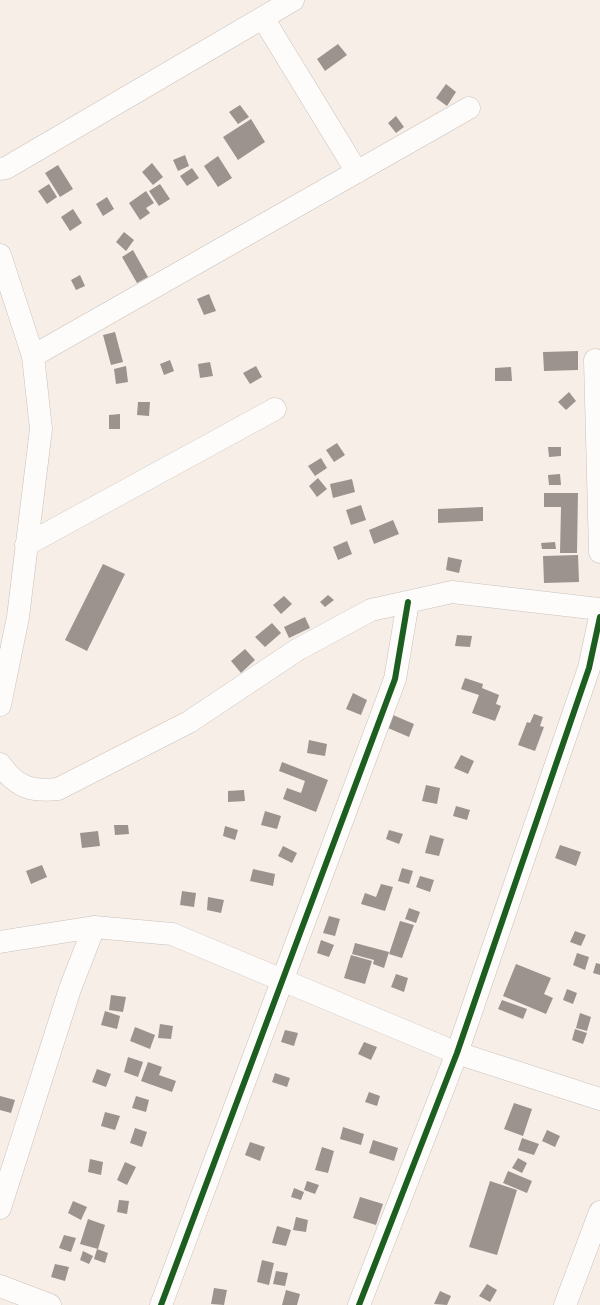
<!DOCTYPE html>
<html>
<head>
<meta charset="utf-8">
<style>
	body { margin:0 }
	canvas { display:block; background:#f6eee7 }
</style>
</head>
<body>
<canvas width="600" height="1305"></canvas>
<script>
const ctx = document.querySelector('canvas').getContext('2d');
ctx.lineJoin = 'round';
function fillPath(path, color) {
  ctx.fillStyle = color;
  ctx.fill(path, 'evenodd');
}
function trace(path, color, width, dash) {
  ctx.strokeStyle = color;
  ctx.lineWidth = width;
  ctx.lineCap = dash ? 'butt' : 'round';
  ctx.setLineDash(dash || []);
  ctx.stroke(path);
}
const building = new Path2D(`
	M338,44l9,11 -22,16 -8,-12z
	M446,84l10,8 -9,14 -11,-8z
	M240,105l9,12 -11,7 -9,-12z
	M396,116l8,11 -8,6 -8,-10z
	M251,119l14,23 -27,18 -15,-23z
	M185,155l4,11 -11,5 -5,-11z
	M218,156l14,22 -14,9 -14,-21z
	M152,163l11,14 -10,8 -11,-13z
	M58,165l15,24 -13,8 -15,-24z
	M192,168l7,10 -12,8 -7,-10z
	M49,184l8,13 -10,7 -9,-13z
	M160,184l10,15 -11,7 -10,-15z
	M146,191l8,12 -8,5 4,5 -10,7 -11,-17z
	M107,197l7,12 -11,7 -7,-12z
	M73,209l9,14 -12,8 -9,-14z
	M124,232l10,8 -8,11 -10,-9z
	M133,250l15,27 -11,6 -15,-26z
	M80,275l5,11 -9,4 -5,-10z
	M209,294l7,17 -12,4 -7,-16z
	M115,332l8,30 -12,3 -8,-30z
	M578,351v19l-34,1 -1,-19z
	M170,360l4,11 -10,4 -4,-11z
	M210,362l3,14 -13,2 -2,-14z
	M126,366l2,16 -12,2 -2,-15z
	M256,366l6,11 -12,7 -7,-11z
	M511,367l1,14h-17v-13z
	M569,392l7,9 -10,9 -8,-8z
	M138,402h12l-1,14 -12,-1z
	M120,414v15h-11v-14z
	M337,443l8,12 -11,7 -8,-12z
	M548,447h13v9l-12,1z
	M321,458l6,10 -12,8 -7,-10z
	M560,474l1,11h-12l-1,-10z
	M318,478l9,11 -10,8 -8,-11z
	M352,479l3,13 -22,6 -3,-14z
	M544,493h34l-1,60h-17l1,-46h-17z
	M361,505l5,15 -15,5 -5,-15z
	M483,507v14l-45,2v-14z
	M393,520l6,14 -25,10 -5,-14z
	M347,541l5,13 -14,6 -5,-13z
	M555,542l1,7h-14l-1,-6z
	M578,555l1,27 -35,1 -1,-27z
	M448,557l14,3 -3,13 -13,-3z
	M103,564l22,10 -38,77 -22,-11z
	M328,595l6,5 -9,7 -5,-5z
	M284,596l8,8 -11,10 -8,-9z
	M305,617l5,11 -21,10 -5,-11z
	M272,623l9,10 -16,14 -10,-10z
	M457,635l15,1 -2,11 -15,-1z
	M245,649l10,11 -14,13 -10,-12z
	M465,678l18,6 -1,4 17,7 -3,9 5,2 -6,15 -23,-8 7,-18 -18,-6z
	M353,693l14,7 -6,15 -15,-6z
	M534,714l9,3 -3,9 4,1 -9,24 -17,-6 9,-23 3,1z
	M393,715l21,9 -5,13 -21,-9z
	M309,740l18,4 -2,12 -18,-3z
	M461,755l13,6 -6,13 -14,-6z
	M282,762l46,18 -12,32 -33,-13 4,-11 14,5 4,-12 -26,-10z
	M426,785l14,3 -3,16 -15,-3z
	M244,790l1,11 -17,1v-11z
	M456,806l14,4 -3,10 -14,-4z
	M265,811l16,5 -4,13 -16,-4z
	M114,825h14l1,9 -14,1z
	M225,826l13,4 -3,10 -12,-4z
	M389,830l14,4 -4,10 -13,-5z
	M98,831l2,15 -18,2 -2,-15z
	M430,835l14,4 -5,17 -14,-3z
	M560,845l21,7 -5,14 -21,-8z
	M283,846l14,7 -5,10 -14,-7z
	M42,865l5,12 -16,7 -5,-13z
	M402,868l11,3 -4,13 -11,-3z
	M253,869l22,5 -2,12 -23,-5z
	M420,876l14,4 -4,12 -14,-5z
	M381,884l12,3 -8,24 -24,-7 4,-11 11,4z
	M182,891l14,2 -2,14 -14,-2z
	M208,897l16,3 -3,13 -14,-3z
	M409,908l11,4 -4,11 -11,-4z
	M329,916l11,3 -5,17 -12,-3z
	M400,921l14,4 -12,33 -13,-4z
	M575,931l11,4 -5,11 -11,-4z
	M321,940l13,5 -5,12 -12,-4z
	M355,943l34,9 -5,16 -11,-4 1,-4 -22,-6z
	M577,953l12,4 -4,13 -12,-5z
	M351,955l21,6 -7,23 -21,-6z
	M596,963l4,1v11l-7,-2z
	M516,964l35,14 -7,16 9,4 -7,16 -43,-18z
	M396,974l12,4 -4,14 -13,-5z
	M567,989l10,4 -4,11 -10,-4z
	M111,995l15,2 -3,15 -14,-2z
	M502,1000l25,9 -4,10 -25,-10z
	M105,1011l15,5 -3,13 -16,-4z
	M580,1013l11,4 -4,14 -11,-3z
	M160,1024l13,2 -2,13 -13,-1z
	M135,1027l20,8 -5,14 -20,-8z
	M575,1029l12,4 -4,11 -11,-4z
	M285,1030l13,3 -4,13 -13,-4z
	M364,1042l13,5 -6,13 -13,-6z
	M128,1057l15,5 -5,15 -14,-5z
	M148,1062l14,5 -3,8 17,6 -4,11 -31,-11z
	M97,1069l14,5 -5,13 -14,-5z
	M275,1073l15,5 -3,9 -15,-5z
	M369,1092l11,4 -3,10 -12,-4z
	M0,1096l15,4 -4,13 -11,-3z
	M136,1096l13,4 -3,12 -14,-4z
	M514,1103l18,6 -9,27 -19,-7z
	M105,1112l15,4 -5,14 -14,-4z
	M343,1127l21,7 -3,11 -21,-6z
	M135,1128l12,4 -5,15 -12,-4z
	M547,1130l13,6 -5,11 -13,-6z
	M522,1138l17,6 -5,11 -16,-5z
	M373,1140l25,8 -4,13 -25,-8z
	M250,1142l15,5 -5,14 -15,-6z
	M322,1147l12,4 -6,22 -13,-3z
	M518,1158l9,5 -5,10 -10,-5z
	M90,1159l13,3 -2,13 -13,-3z
	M125,1162l11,5 -9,18 -10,-5z
	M508,1171l24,10 -5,12 -24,-10z
	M307,1181l12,4 -4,9 -11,-4z
	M490,1181l27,9 -20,65 -28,-8z
	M294,1188l10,4 -3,8 -10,-3z
	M360,1197l23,7 -7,21 -23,-7z
	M119,1200l10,1 -2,13 -10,-2z
	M73,1201l14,6 -6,13 -13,-7z
	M296,1217l12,3 -2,12 -13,-2z
	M88,1219l17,6 -7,24 -18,-5z
	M277,1226l14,4 -5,16 -14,-3z
	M64,1235l12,3 -5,14 -12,-4z
	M97,1249l11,4 -3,10 -11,-4z
	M83,1251l10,5 -4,8 -9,-4z
	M262,1260l12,3 -5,22 -12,-3z
	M55,1264l14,3 -4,14 -14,-4z
	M276,1271l12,2 -3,13 -12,-2z
	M487,1284l10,6 -7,12 -11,-6z
	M214,1288l13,2 -3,15 -13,-1z
	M286,1290l14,4 -3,11h-15z
	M440,1291l11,5 -4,9 -13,-1z`);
const minor = new Path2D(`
	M263,18l94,154
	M0,169l6,-1 287,-168
	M0,255l33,101 8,73 -23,188 -18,88
	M33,356l436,-248
	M595,360l5,192
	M26,545l249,-136
	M0,764c16,23 31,28 58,25l131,-67 108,-72 74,-40 81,-18 148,17
	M0,942l94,-15 78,7 285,119 143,46
	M0,1208l70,-219 24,-62
	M0,1286l50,19
	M161,1305l234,-626 13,-77
	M359,1305l98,-252 132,-385 11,-51
	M565,1305l35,-93`);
const cycleway = new Path2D(`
	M161,1305l234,-626 13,-77
	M359,1305l98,-252 132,-385 11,-51`);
fillPath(building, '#9c938e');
trace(minor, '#c9c1bb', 23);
trace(minor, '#fefcfb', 22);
trace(cycleway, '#1b5e20', 6);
</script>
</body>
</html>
